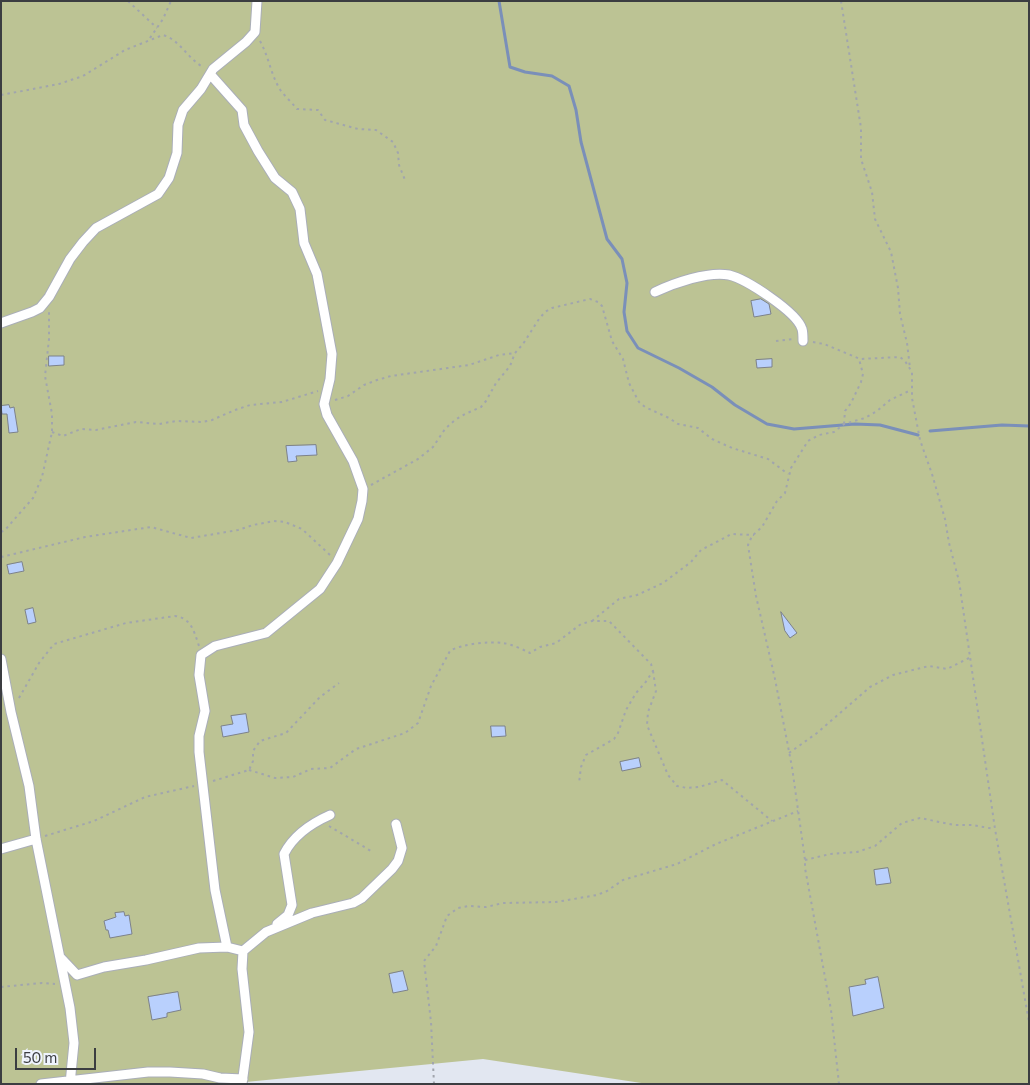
<!DOCTYPE html>
<html>
<head>
<meta charset="utf-8">
<style>
	body { margin:0 }
	#map { position:relative; width:1030px; height:1085px; overflow:hidden; background:#e2e7f1; font-family:Commissioner,sans-serif }
	canvas { display:block }
	.frame { position:absolute; inset:0; border:2px solid #3b3d41; pointer-events:none }
	.scale { position:absolute; left:15px; top:1048px; width:81px; height:22px; box-sizing:border-box; border:2px solid #3b3d41; border-top:0; padding-left:6px; font-size:15px; line-height:18px; white-space:nowrap; color:#3b3d41; -webkit-text-stroke:4px #eff4fe; paint-order:stroke }
</style>
</head>
<body>
<div id="map">
<canvas width="1030" height="1085"></canvas>
<div class="frame"></div>
<div class="scale">50 m</div>
</div>
<script>
const ctx = document.querySelector('canvas').getContext('2d');
ctx.lineJoin = 'round';
function fillPath(path, color) {
  ctx.fillStyle = color;
  ctx.fill(path, 'evenodd');
}
function trace(path, color, width, dash) {
  ctx.strokeStyle = color;
  ctx.lineWidth = width;
  ctx.lineCap = dash ? 'butt' : 'round';
  ctx.setLineDash(dash || []);
  ctx.stroke(path);
}
const green = new Path2D(`
	M1,1h1028v1083h-381l-165,-25 -258,25h-224z`);
const stream = new Path2D(`
	M499,1l11,66 15,5 27,4 17,10 7,24 5,32 26,97 15,20 5,24 -3,29 3,19 11,17 41,20 33,19 23,18 32,19 27,5 61,-5 25,1 38,10
	M930,431l72,-6 27,1`);
const building = new Path2D(`
	M761,299l8,5 2,10 -17,3 -3,-16z
	M49,356h15v9l-15,1z
	M772,359v8l-15,1 -1,-8z
	M9,405l1,3 4,-1 4,25 -9,1 -2,-19h-5l-1,-8z
	M316,445l1,10 -21,1 1,5 -9,1 -2,-16z
	M22,562l2,9 -15,3 -2,-9z
	M33,608l3,14 -8,2 -3,-14z
	M781,612l16,21 -7,5 -5,-7z
	M246,714l3,18 -26,5 -2,-11 12,-2 -2,-8z
	M491,726h14l1,10 -14,1z
	M639,758l2,9 -19,4 -2,-9z
	M888,868l3,15 -15,2 -2,-15z
	M124,912l1,4 4,-1 3,19 -22,4 -2,-8h-2l-2,-9 12,-4 -1,-4z
	M403,971l5,19 -15,3 -4,-19z
	M878,977l6,31 -31,8 -4,-29 17,-3 -1,-4z
	M178,992l3,18 -14,3v4l-15,3 -4,-23z`);
const path = new Path2D(`
	M128,1l29,27
	M841,1l20,127v31l11,33 3,27 16,33 7,36 2,26 7,29 3,25
	M150,38l13,-19 8,-18
	M260,41c9,16 11,35 21,50 5,6 11,12 16,18l21,1 7,10 33,9 18,1 17,12 5,11 1,12 6,15
	M1,95l58,-11 24,-8 42,-26 38,-15c17,5 24,23 40,32
	M776,341l17,-2
	M813,342l11,2 36,15 40,-2 5,4 7,11v26l8,42 12,34 13,45 4,24 10,38 36,248 34,193
	M335,400l13,-4 16,-11 13,-5 14,-4 78,-11 30,-10 16,-2
	M844,424l1,-13 6,-8 10,-21 2,-8 -4,-15
	M52,432l11,4 18,-7 15,1 40,-8 23,2 17,-3 26,1 10,-2 23,-10 15,-5 32,-3 36,-11
	M371,485l47,-26 15,-12 12,-18 10,-9 10,-6 16,-7 5,-6 10,-18 14,-17 5,-13 8,-9 16,-25 6,-7 7,-4 38,-9 8,3 4,4 10,35 11,18 6,24 10,19 6,5 24,11 9,6 20,4 14,11 20,9 36,11 20,15
	M1,532l4,-2 28,-32 9,-21 10,-45v-18l-7,-38 4,-37v-28
	M1,557l84,-20 66,-10 40,11 47,-8 15,-5 21,-4 11,1 17,7 28,26
	M592,621l27,-22 18,-4 26,-12 28,-21 10,-12 25,-13 5,-3 23,1
	M653,671l3,20 -8,21 -1,13 21,50 9,11 10,2 12,-1 23,-7 50,41
	M19,698l20,-35 15,-19 72,-21 49,-7c16,2 19,15 24,30
	M789,753l28,-20 53,-46 23,-12 36,-9 18,3 22,-11
	M249,770l26,8 18,-1 18,-8 19,-1 26,-19 49,-16 13,-10 13,-37 19,-35c11,-7 40,-10 53,-8 8,1 19,6 27,10l10,-6 16,-4 25,-19 11,-3h17l42,43 2,7 -8,12 -9,10 -10,17 -8,23 -4,6 -28,16 -5,12 -2,16
	M213,781l36,-11 4,-9v-10l7,-10 26,-8 34,-36 19,-14
	M329,826l42,25
	M45,836l49,-15 51,-24 49,-11
	M805,860l25,-6 27,-2 18,-6 27,-23 18,-5 34,7h19l21,4
	M1,987l41,-4 13,1
	M434,1084l-3,-62 -7,-61 12,-15 11,-30 11,-8 11,-2 17,1 17,-4 53,-1 41,-7 10,-4 16,-11 54,-16 39,-20 82,-33
	M839,1084l-8,-74 -26,-142v-8l-13,-93 -17,-88 -19,-83 -8,-51 4,-9 10,-9 15,-26 8,-8 6,-25 17,-27 11,-6 15,-3 10,-8 21,-6 12,-7 13,-11 21,-10`);
const minor = new Path2D(`
	M210,74l32,36 2,15 14,26 17,27 17,14 8,17 4,34 13,31 15,80 -2,25 -6,25 3,11 26,46 10,28 -1,12 -4,18 -21,44 -17,26 -54,44 -51,13 -14,9 -2,20 6,36 -6,25v16l16,138 12,57
	M655,292c19,-9 53,-21 74,-17 17,4 68,37 73,54 1,3 1,8 1,12
	M1,323l31,-11 8,-4 9,-11 21,-38 13,-17 13,-14 62,-34 11,-16 8,-25 1,-28 5,-15 18,-21 12,-20 33,-27 9,-10 2,-31
	M1,659l10,53 18,74 7,53 34,169 4,35 -4,41
	M1,849l35,-10
	M277,924l11,-9 4,-10 -8,-51c9,-18 28,-31 46,-39
	M60,957l17,18 27,-8 42,-7 53,-12 28,-1 16,4
	M41,1084l107,-12h22l33,2 17,4 23,1
	M242,1084l7,-52 -7,-63 1,-18 23,-19 46,-19 41,-10 9,-5 30,-29 6,-8 4,-13 -6,-24`);
fillPath(green, '#bcc394');
trace(stream, '#7a8fb9', 3);
fillPath(building, '#b9d0fd');
trace(building, '#7d828b', 1);
trace(minor, '#aaaeb8', 11);
trace(path, '#a1a5ad', 2, [2.5, 4]);
trace(minor, '#fff', 9);
</script>
</body>
</html>
